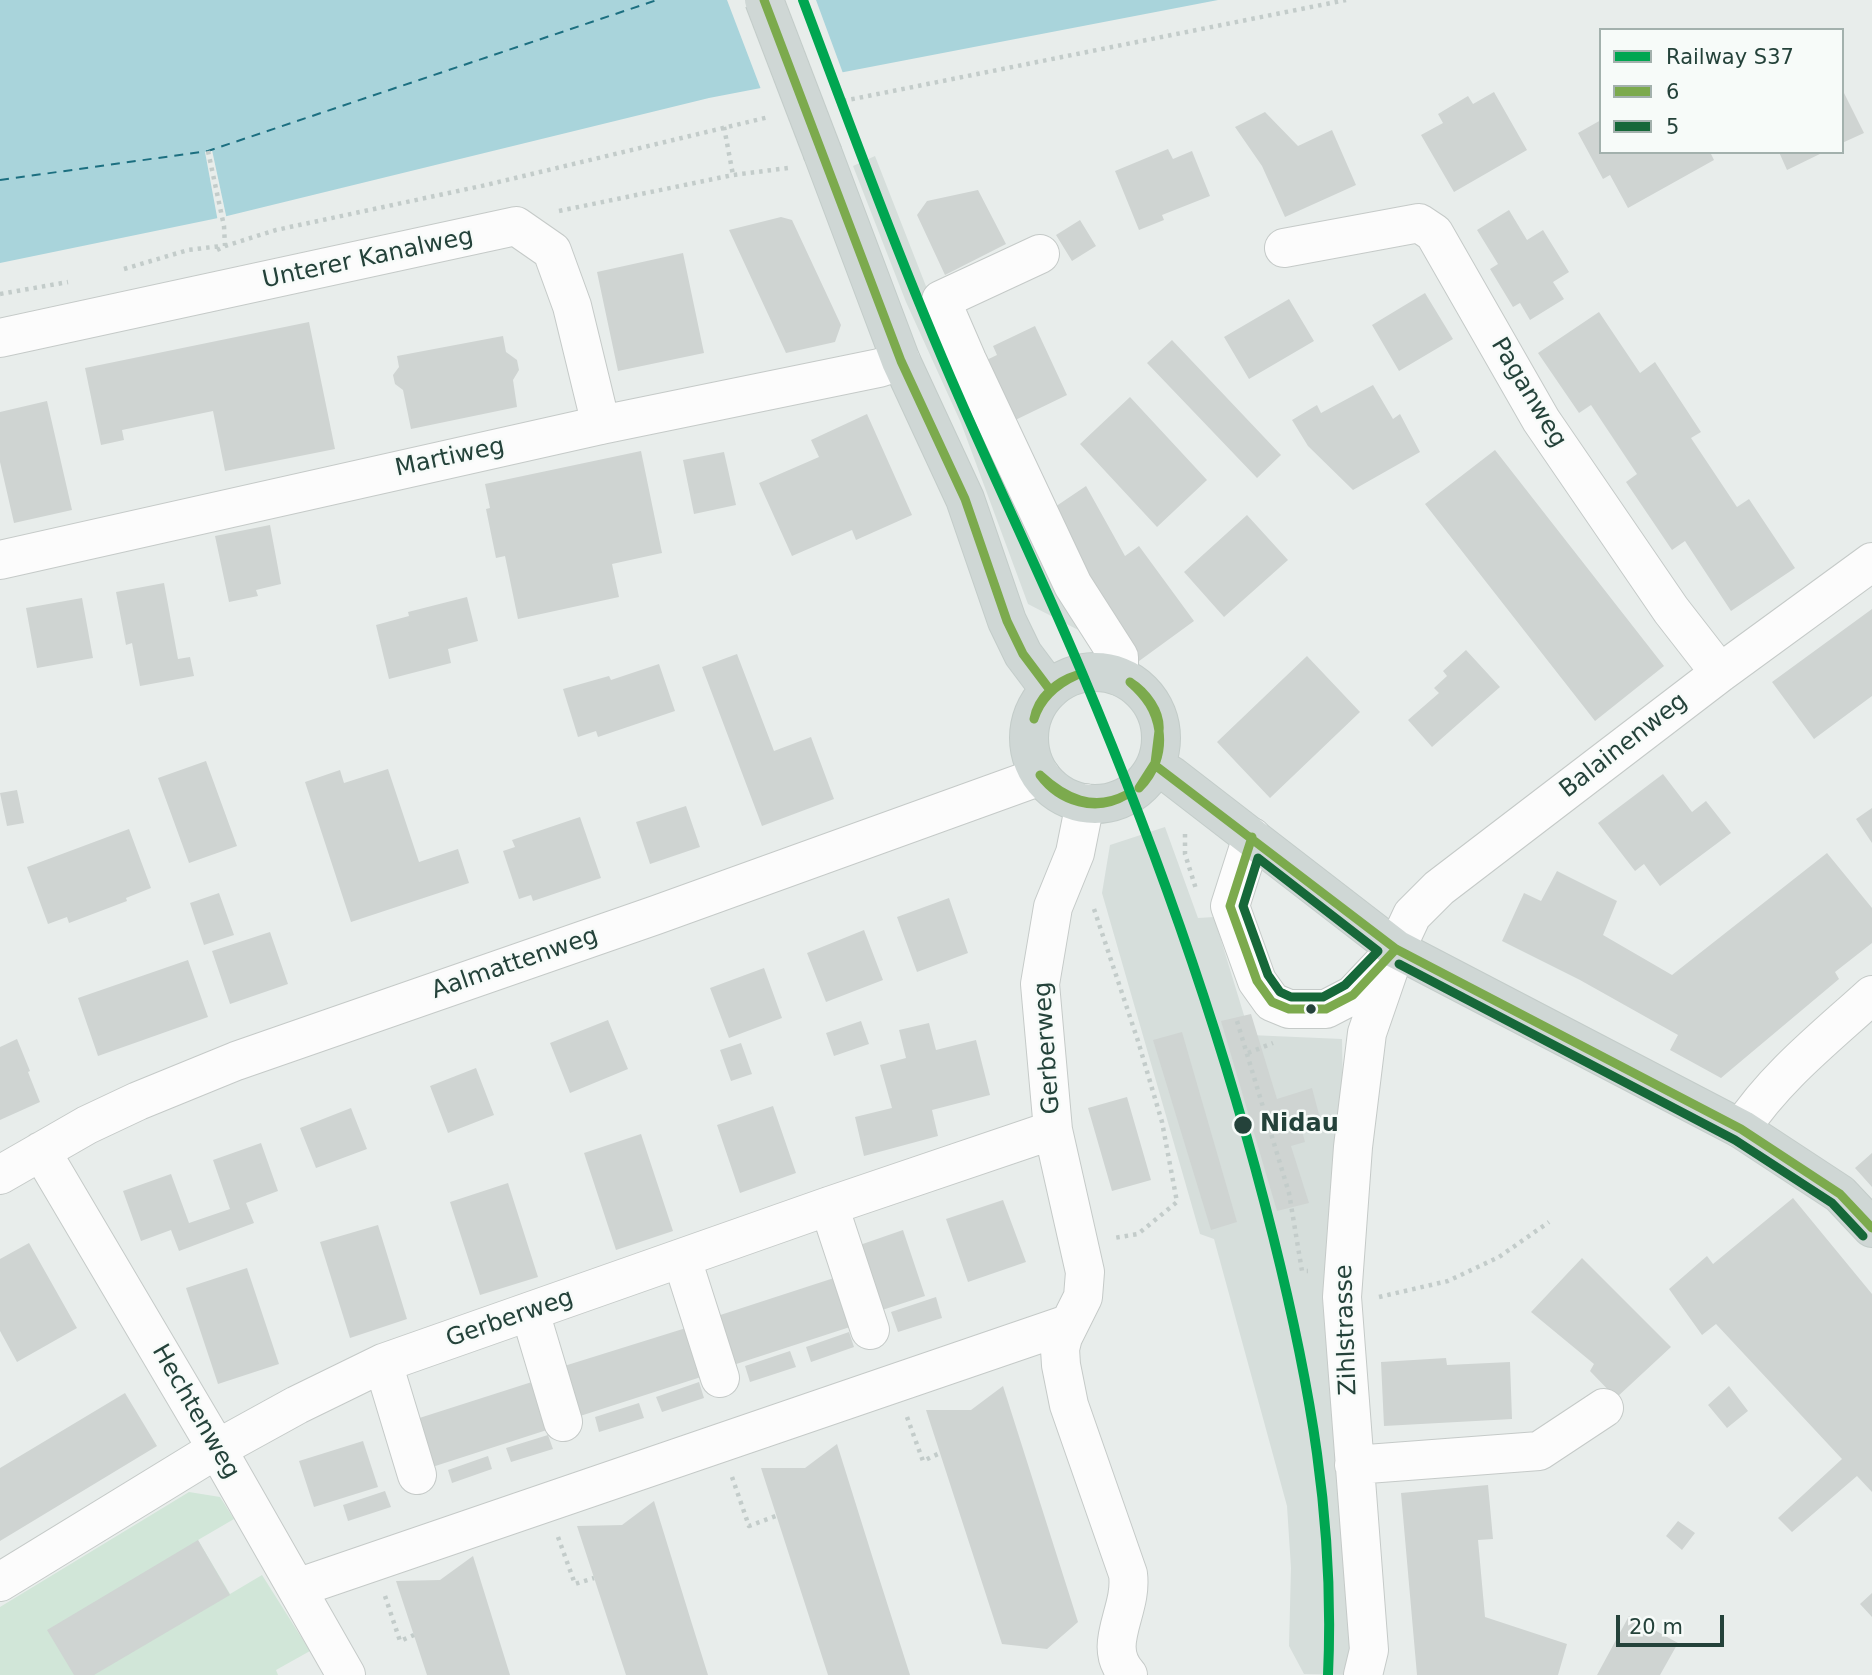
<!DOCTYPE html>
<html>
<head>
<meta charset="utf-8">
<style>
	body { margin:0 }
	#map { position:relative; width:1872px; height:1675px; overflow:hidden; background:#e8edeb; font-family:"DejaVu Sans",sans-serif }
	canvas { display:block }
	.legend { position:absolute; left:1599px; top:28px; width:245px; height:126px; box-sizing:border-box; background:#f7fbf9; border:2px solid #a3b1ad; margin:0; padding:9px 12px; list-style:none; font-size:21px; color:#24423a }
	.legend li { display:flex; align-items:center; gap:14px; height:35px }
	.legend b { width:35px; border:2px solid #a3b1ad }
	.scale { position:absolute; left:1616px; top:1615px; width:108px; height:32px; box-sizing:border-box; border:4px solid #24423a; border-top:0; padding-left:9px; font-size:21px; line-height:24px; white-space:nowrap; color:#24423a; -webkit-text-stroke:5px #f7fbf9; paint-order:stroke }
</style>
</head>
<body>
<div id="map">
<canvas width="1872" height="1675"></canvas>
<ul class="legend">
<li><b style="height:9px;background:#00a651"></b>Railway S37</li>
<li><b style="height:9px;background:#7caa4d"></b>6</li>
<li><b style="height:9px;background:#166839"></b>5</li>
</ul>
<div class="scale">20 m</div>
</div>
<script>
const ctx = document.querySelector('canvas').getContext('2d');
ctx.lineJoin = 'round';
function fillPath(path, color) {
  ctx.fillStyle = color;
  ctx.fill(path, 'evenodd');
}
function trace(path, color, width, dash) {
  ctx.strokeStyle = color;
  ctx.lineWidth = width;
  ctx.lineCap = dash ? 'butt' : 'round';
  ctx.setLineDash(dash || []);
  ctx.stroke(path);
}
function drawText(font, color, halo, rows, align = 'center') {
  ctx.font = font + ' "DejaVu Sans",sans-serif';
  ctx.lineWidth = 5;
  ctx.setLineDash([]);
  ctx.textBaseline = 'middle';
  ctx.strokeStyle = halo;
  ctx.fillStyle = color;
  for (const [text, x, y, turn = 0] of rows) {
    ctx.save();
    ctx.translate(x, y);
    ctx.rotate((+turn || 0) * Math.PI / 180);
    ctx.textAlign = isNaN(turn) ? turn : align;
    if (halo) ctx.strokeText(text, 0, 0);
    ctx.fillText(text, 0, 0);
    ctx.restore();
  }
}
const built = new Path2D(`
	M875,156l65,166 148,313 -60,-31 -67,-181 -55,-121 -53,-136z
	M1165,827l33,91 16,-1 36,118 92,4 11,632 -3,4 -46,-1 -15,-28 2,-78 -4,-62 -73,-267 -14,-5 -98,-341 8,-48z`);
const green = new Path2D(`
	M189,1492l31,5 14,22 -36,21 32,54 32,-19 48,76 -34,19 2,5h-278v-68z`);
const water = new Path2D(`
	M0,0h1218l-509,98 -486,119 -223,46z`);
const pier = new Path2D(`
	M727,0h89l28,76 -82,16z
	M212,150l15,70 -9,2 -13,-70z`);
const ferry = new Path2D(`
	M0,180l208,-29 449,-151`);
const building = new Path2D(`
	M1842,89l22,44 -22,10z
	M1494,92l33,58 -73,42 -33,-57 22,-12 -5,-9 30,-18 5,8z
	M1265,112l33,34 34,-16 24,55 -71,32 -23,-51 -27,-39z
	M1601,120v32h109l4,8 -86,48 -18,-33 -7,4 -25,-46z
	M1168,149l5,10 19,-8 18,45 -48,19 2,5 -25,10 -24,-59z
	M1779,152h45l-37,18z
	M978,190l28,54 -61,31 -28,-60 10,-14z
	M1509,210l18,30 16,-10 26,42 -16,10 11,17 -34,21 -10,-17 -7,4 -23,-38 8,-5 -21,-34z
	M781,217l11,3 49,105 -6,17 -49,11 -57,-123z
	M1080,220l16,26 -24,15 -16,-26z
	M683,253l21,100 -86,18 -21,-99z
	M1425,293l28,46 -54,32 -27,-46z
	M1289,299l25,42 -65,38 -25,-42z
	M1599,312l41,61 15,-11 46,70 -10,6 46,69 12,-8 46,69 -64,43 -46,-70 -13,9 -46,-68 11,-8 -46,-69 -12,8 -41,-60z
	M309,322l26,127 -110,22 -12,-60 -91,19 2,10 -23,5 -16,-77z
	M1035,326l32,69 -62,30 -29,-60 21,-10 -4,-9z
	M503,336l3,16 11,8 2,10 -6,10 4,27 -106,22 -8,-39 -8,-6 -2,-9 6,-8 -2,-11z
	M1172,340l109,115 -24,23 -110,-115z
	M1373,385l20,34 7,-5 20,38 -67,38 -45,-44 -16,-26 25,-15 4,8z
	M1130,397l77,83 -50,47 -77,-83z
	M47,401l25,109 -58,13 -14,-61v-50z
	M867,414l45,101 -56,25 -4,-10 -60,26 -33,-73 60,-26 -8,-17z
	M1495,450l169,216 -69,55 -170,-217z
	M641,451l21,102 -50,11 7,33 -101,22 -13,-63 -9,2 -10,-49 4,-1 -5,-24z
	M724,452l12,53 -42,9 -11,-54z
	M1086,486l39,70 14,-10 55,75 -59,43 -89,-151z
	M1247,515l41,45 -64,57 -40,-45z
	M270,525l11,59 -25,6 2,6 -29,6 -14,-66z
	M164,583l14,76 12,-2 4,19 -54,10 -8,-43 -6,2 -10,-53z
	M467,597l11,44 -30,8 3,14 -62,16 -13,-54 33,-9 -1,-4z
	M82,598l11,60 -56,10 -11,-60z
	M1872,609v87l-58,43 -42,-57z
	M1466,650l34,37 -68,60 -24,-27 31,-27 -5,-5 13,-12 -4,-5z
	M737,654l37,97 37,-14 23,62 -72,27 -60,-159z
	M1307,656l53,56 -90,86 -53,-56z
	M659,664l16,47 -77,26 -2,-6 -18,6 -15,-48 46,-13 2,4z
	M206,761l31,85 -48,17 -31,-85z
	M388,769l31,93 39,-13 11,34 -118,39 -46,-140 35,-12 4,13z
	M1663,774l29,38 14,-11 25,32 -71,53 -16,-22 -9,7 -37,-48z
	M17,790l7,33 -17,3 -7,-33z
	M686,806l14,41 -50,17 -14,-42z
	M1872,808v35l-16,-24z
	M580,817l21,61 -68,23 -2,-6 -12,4 -16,-48 12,-4 -3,-7z
	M129,829l22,59 -25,10 1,3 -58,22 -2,-6 -19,7 -21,-57z
	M1827,853l45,55v35l-37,29 4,7 -118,99 -51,-28 8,-15 -98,-55 -78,-39 22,-48 17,8 16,-30 60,30 -14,34 69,40z
	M219,893l15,42 -30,10 -14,-42z
	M949,898l19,55 -51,19 -20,-55z
	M864,930l19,50 -57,22 -19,-49z
	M270,932l18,52 -58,20 -18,-53z
	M188,960l20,57 -110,39 -20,-58z
	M764,968l18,50 -53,20 -19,-50z
	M1251,1014l26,85 35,-11 10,38 -20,5 3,11 -14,4 18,57 -32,8 -56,-190z
	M608,1020l20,49 -58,24 -20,-50z
	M861,1021l8,23 -35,12 -8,-23z
	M929,1023l7,27 40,-10 14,55 -58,15 6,26 -74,20 -9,-39 37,-9 -12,-43 26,-7 -7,-28z
	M1182,1032l55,190 -26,8 -58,-190z
	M17,1039l13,32 -2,1 12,30 -40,18v-73z
	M741,1043l11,31 -21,7 -11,-31z
	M476,1068l18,47 -46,18 -18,-47z
	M1127,1097l24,83 -39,11 -24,-83z
	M773,1106l23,67 -56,20 -23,-68z
	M351,1108l16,41 -51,19 -16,-40z
	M641,1134l32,97 -57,19 -32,-97z
	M261,1143l17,48 -32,12 8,20 -75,28 -8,-21 -30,11 -18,-50 48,-17 18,49 41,-14 -17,-49z
	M1872,1153v34l-17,-19z
	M508,1183l30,94 -58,18 -30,-93z
	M1793,1198l79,96v198l-15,-16 -65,56 -14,-14 64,-59 -126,-135 -14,11 -33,-46 38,-33 6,8z
	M1003,1200l23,62 -58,20 -22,-63z
	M378,1225l29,94 -57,19 -30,-96z
	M903,1230l22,66 -49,16 -22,-65z
	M29,1243l48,85 -60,34 -17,-31v-72z
	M1582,1258l89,89 -55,51 -26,-27 4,-7 -63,-52z
	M247,1268l32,96 -61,20 -32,-96z
	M834,1278l16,49 -126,41 -16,-49z
	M936,1297l6,21 -44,14 -7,-20z
	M686,1328l15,49 -124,40 -16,-50z
	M849,1332l5,15 -43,15 -5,-15z
	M790,1351l6,16 -46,15 -5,-16z
	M1446,1358l1,7 63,-3 2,57 -128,7 -3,-64z
	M535,1381l15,48 -124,40 -16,-48z
	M699,1382l5,16 -42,14 -6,-15z
	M1003,1386l75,236 -31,27 -45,-5 -76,-234h45z
	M1729,1386l19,25 -21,17 -19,-23z
	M125,1393l32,53 -157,95v-73z
	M639,1403l5,15 -45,14 -4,-15z
	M548,1435l5,14 -42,13 -5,-14z
	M363,1441l15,46 -64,20 -15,-46z
	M837,1444l37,118 36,113h-82l-67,-207h44z
	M488,1456l4,13 -40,14 -4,-13z
	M1488,1485l5,54 -15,1 7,77 82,27 -9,31h-141l-16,-182z
	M385,1491l6,16 -43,14 -5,-16z
	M654,1501l38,123 16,51h-82l-49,-149 45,-1z
	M1678,1521l17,12 -13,17 -16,-14z
	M198,1540l32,55 -136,80h-20l-27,-45z
	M473,1556l37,119h-83l-31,-94 44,-1z
	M1872,1593v24l-12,-13z
	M1629,1616l49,27 -18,32h-63z`);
const path = new Path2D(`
	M843,101l503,-101
	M724,127l9,48
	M208,151l16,75 1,20
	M559,211l174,-36 55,-7
	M217,250l8,-4 51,-16 210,-45 283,-68
	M124,269l64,-19 33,-4
	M0,294l68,-12
	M1185,834v20l11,35
	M1094,909l44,132 24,81 15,80 -39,32 -24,4
	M1237,1021l52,172 13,78h6
	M1248,1053l25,-10
	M1379,1297l69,-16 51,-24 50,-35
	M907,1417l16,44 17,-8
	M732,1477l17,49 27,-10
	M558,1537l17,47 19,-6
	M385,1596l15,45 14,-6`);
const minor = new Path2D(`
	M1284,248l135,-25 15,10 107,187 130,190 49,63
	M1040,254l-99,46 26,60 106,225 46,72v19
	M0,338l516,-112 36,25 20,55 29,119
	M0,560l601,-135 278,-57 22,-7
	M1085,803l-10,50 -22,54 -13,77 13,146 32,142 -2,25 -20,40 -3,12 1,16 8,40 59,169c5,38 -28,71 0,101
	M1252,837l-22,69 27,75 15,21 17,7h37l27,-14 35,-37
	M1741,1129c34,-52 85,-92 131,-134
	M41,1151l176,298 129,226
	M0,1175l87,-50 51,-24 98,-40 420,-146 385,-139
	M829,1206l41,124
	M682,1259l38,119
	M530,1312l33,110
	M383,1363l34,112
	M1354,1465l185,-14 65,-43
	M0,1582l217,-133 80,-44 86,-42 446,-157 224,-76
	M297,1588l771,-264
	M1363,1675l6,-25 -27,-353 11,-150 14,-114 29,-84 16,-34 27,-27 281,-215 152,-111`);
const major = new Path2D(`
	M823,154l78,207 64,138 42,122 16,33 27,36
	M1029 738a66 66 0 1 1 132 0a66 66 0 1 1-132 0Z
	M1156,766l16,10 224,173 345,180 99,65 32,34`);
const majorBridge = new Path2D(`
	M764,0l59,154`);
const bus1 = new Path2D(`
	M764,0l137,361 64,138 42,122 16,33 27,36
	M1130,682c16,10 31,30 29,49
	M1130,682c16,14 26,28 29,49
	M1034,719c4,-22 23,-38 43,-44
	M1034,719c7,-22 23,-35 43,-44
	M1156,766l240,183 345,180 99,65 32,34
	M1040,775c25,23 53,37 86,20
	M1040,775c20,27 56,38 86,20
	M1139,788l16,-25 4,-32
	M1139,788c15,-15 23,-35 20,-57
	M1252,837l-22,69 27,75 15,21 17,7h37l27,-14 43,-46`);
const bus2 = new Path2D(`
	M1258,858l120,93 -33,34 -22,12h-32l-11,-5 -12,-17 -25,-69z
	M1399,964l336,176 97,63 31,33`);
const rail1 = new Path2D(`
	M803,0c50,133 99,267 156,397 40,92 84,183 123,276 77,183 143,370 191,563 37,148 62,286 55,439`);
const markers = [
	[1311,1009,6,"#24423a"],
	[1243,1125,10,"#24423a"]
];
const streetNames = [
	["Unterer Kanalweg",368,259,-12],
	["Paganweg",1528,393,59],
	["Martiweg",450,458,-12],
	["Balainenweg",1624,746,-38],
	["Aalmattenweg",515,964,-19],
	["Gerberweg",1048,1048,-94],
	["Gerberweg",510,1319,-19],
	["Zihlstrasse",1347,1330,-92],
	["Hechtenweg",195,1412,60]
];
const stopNames = [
	["Nidau",1260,1125]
];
fillPath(built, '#d6dedb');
fillPath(green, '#d1e6d8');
fillPath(water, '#a9d4db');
fillPath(pier, '#e8edeb');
trace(ferry, '#1c6f80', 2, [9, 7]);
fillPath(building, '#cfd4d2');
trace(minor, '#c5cac8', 40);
trace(major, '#c3ccc9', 40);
trace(path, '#c3ccca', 4.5, [3.5, 5]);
trace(minor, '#fcfcfc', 38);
trace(major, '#cfd7d5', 38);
trace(majorBridge, '#c3ccc9', 40, []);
trace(majorBridge, '#cfd7d5', 38);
trace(bus1, '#7caa4d', 9);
trace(bus2, '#166839', 9);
trace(rail1, '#00a651', 10);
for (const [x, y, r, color] of markers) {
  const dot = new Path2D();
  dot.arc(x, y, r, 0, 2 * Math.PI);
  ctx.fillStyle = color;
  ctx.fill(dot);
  trace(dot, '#f7fbf9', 2.5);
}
drawText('24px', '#24423a', '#f7fbf9', streetNames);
drawText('bold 24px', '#24423a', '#f7fbf9', stopNames, 'left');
</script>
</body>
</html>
